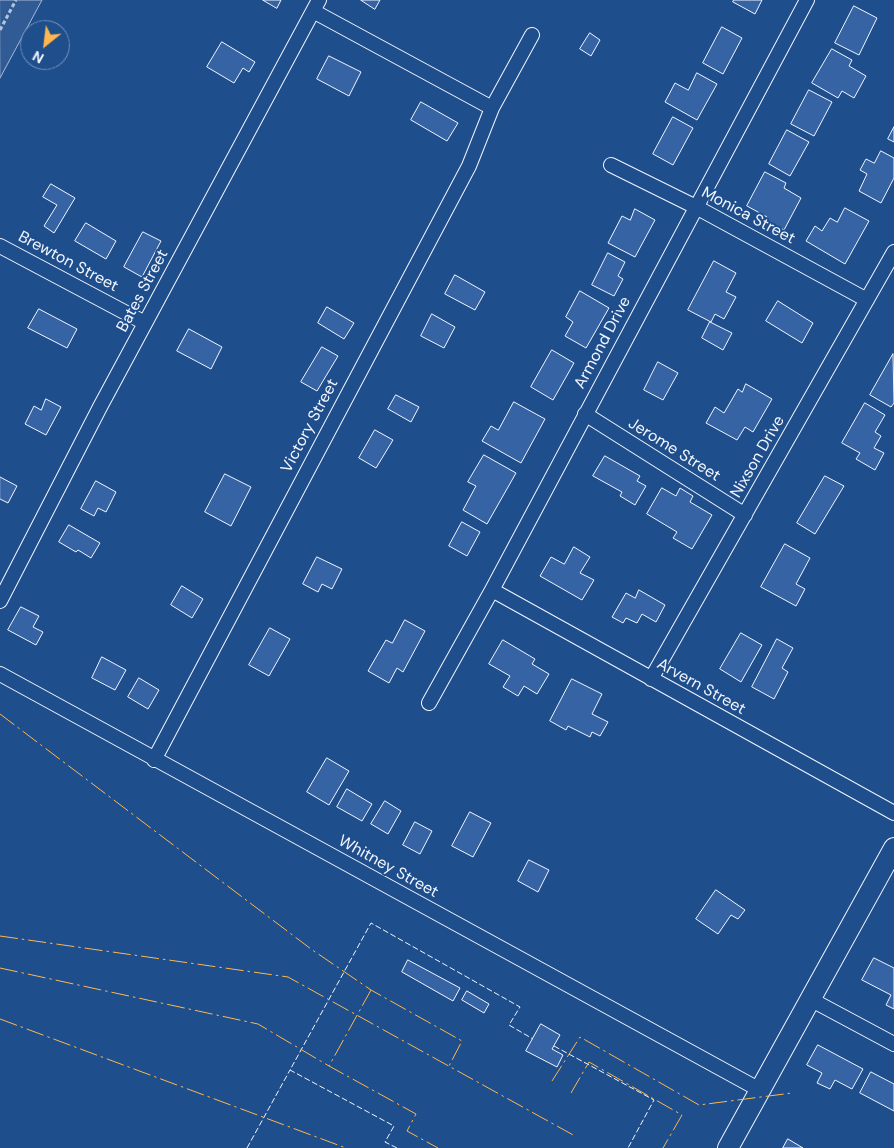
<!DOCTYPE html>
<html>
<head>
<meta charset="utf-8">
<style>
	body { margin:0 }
	#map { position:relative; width:894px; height:1148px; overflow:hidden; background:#1f4e8c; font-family:"DM Sans",sans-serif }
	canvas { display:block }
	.north { position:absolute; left:20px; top:20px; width:50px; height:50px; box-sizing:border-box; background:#1f4e8c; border:1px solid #7391ba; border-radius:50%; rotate:209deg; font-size:14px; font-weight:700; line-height:20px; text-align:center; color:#f2f6ff }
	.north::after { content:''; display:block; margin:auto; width:18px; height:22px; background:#ffb74d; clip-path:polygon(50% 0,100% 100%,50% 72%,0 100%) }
</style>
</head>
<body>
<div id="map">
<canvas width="894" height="1148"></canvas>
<div class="north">N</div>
</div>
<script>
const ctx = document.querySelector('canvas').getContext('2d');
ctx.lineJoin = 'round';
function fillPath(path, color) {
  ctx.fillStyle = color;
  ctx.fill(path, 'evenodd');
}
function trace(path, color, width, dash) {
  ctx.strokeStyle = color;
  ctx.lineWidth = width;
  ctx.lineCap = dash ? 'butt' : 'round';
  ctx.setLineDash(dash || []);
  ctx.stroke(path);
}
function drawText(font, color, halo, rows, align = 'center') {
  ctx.font = font + ' "DM Sans",sans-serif';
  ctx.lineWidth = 4;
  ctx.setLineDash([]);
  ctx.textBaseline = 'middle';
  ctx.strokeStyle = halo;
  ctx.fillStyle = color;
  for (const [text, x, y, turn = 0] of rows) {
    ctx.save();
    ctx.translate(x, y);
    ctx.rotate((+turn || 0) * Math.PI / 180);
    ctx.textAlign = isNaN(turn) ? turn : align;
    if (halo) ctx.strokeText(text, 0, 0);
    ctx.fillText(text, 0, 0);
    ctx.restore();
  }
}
const built = new Path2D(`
	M0,0h42l-42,78z`);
const building = new Path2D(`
	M263,0h18l-4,8z
	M361,0h19l-5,9z
	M734,0h28l-7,14 -22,-12z
	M854,6l23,12 -18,37 -24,-12z
	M722,27l20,11 -19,36 -20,-11z
	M590,33l10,7 -9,16 -11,-7z
	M222,42l33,20 -6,10 -6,-4 -9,15 -27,-16z
	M832,49l20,11 -3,6 17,10 -12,22 -12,-7 -4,7 -26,-15z
	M329,56l32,16 -12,24 -32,-17z
	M697,73l20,11 -20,36 -32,-18 10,-19 13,7z
	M809,90l23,12 -18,34 -23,-12z
	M421,102l37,21 -11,18 -36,-21z
	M673,117l20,11 -20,37 -20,-11z
	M894,127v15l-6,-3z
	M787,130l22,12 -19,34 -21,-12z
	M881,151l13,7v20l-13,25 -22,-12 8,-17 -7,-4 6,-11 8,4z
	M765,172l21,11 -2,5 17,10 -17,32 -19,-10 2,-3 -20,-11z
	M51,184l24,14 -21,35 -10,-7 13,-21 -14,-8z
	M845,208l24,13 -24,43 -39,-23 9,-15 7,5 8,-13 7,4z
	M635,209l20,11 -20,37 -27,-14 14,-27 8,4z
	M86,223l30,18 -10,18 -31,-18z
	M143,232l18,9 -19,36 -18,-10z
	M608,253l17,9 -7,14 5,3 -9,17 -22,-11z
	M714,261l22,12 -10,19 10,5 -12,22 -9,-5 -4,8 -23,-12z
	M455,275l30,17 -10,18 -30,-16z
	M580,291l29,17 -23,40 -21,-12 8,-14 -7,-5z
	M778,301l35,22 -11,20 -36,-22z
	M327,307l27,16 -10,16 -26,-16z
	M39,309l38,20 -10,19 -39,-20z
	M432,314l23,13 -11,21 -23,-12z
	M710,322l22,11 -9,17 -21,-12z
	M189,329l33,18 -11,22 -34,-18z
	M322,347l16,9 -21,35 -16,-9z
	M552,350l22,13 -21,37 -22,-13z
	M893,354l1,49 -3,4 -21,-12z
	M658,362l20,11 -15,27 -19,-10z
	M746,384l26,15 -19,33 -8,-5 -8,13 -31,-17 9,-16 9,6 14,-24 4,3z
	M396,395l23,12 -8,15 -23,-13z
	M46,399l15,8 -15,28 -21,-11 9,-18 7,4z
	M514,402l31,17 -24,44 -39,-22 9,-15 7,4z
	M865,403l20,12 -10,17 6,4 -7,12 10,5 -9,17 -19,-11 4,-6 -18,-10z
	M375,430l18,10 -17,28 -17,-10z
	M484,455l32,18 -29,51 -24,-14 13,-24 -8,-4z
	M605,456l35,20 -3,5 9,5 -11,19 -15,-9 2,-4 -29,-16z
	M225,474l26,13 -20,39 -26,-14z
	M825,476l19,10 -29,48 -18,-11z
	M0,477l17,9 -9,17 -8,-4z
	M96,481l20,11 -10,20 -8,-4 -4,8 -13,-7z
	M662,488l14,8 4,-8 13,8 -3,6 22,13 -20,34 -19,-11 4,-6 -30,-18z
	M462,522l18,10 -13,24 -18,-10z
	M69,525l31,18 -9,15 -13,-8 -2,2 -17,-10z
	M785,544l25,14 -14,26 9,5 -9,17 -35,-19z
	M574,547l16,10 -10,16 14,7 -12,20 -42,-24 11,-19 13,7z
	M317,557l25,12 -10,20 -10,-5 -4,8 -15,-8z
	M182,586l21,13 -11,19 -21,-13z
	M639,590l26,15 -9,17 -14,-8 -5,9 -11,-5 -3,5 -11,-6 14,-24 9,5z
	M21,607l18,9 -6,11 10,5 -7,13 -28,-15z
	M405,620l20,11 -22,41 -6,-4 -8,15 -21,-12 18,-31 6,3z
	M270,628l20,11 -21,37 -20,-11z
	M741,633l21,12 -21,37 -21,-13z
	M777,639l16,9 -11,20 6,4 -14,27 -22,-12z
	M503,640l32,19 -3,5 17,10 -12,20 -13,-8 -6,10 -15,-9 7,-11 -21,-12z
	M102,657l24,13 -11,20 -23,-12z
	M139,678l20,12 -11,19 -20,-12z
	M572,679l30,15 -10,20 16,8 -8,14 -8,-4 -2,5 -22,-11 -2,4 -16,-9z
	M327,758l22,13 -20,34 -22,-13z
	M347,789l25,15 -10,17 -25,-14z
	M385,801l16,10 -13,23 -17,-10z
	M470,812l21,11 -18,34 -21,-11z
	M415,822l17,9 -12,23 -17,-9z
	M529,860l20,10 -11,22 -20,-11z
	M716,890l29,20 -7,9 -7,-4 -13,19 -22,-15z
	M874,958l20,10v41l-8,-4 5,-10 -29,-15z
	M408,960l52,28 -7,13 -51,-29z
	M467,991l22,13 -5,9 -22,-13z
	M541,1024l19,11 -8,14 11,6 -6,12 -31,-16z
	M818,1045l45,24 -11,20 -17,-9 -5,9 -13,-6 5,-10 -15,-8z
	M871,1072l23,12v27l-34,-18z
	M788,1139l15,9h-20z`);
const path = new Path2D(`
	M0,30l16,-30`);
const street = new Path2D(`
	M313,11l179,97
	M611,165l85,42 171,93
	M0,246l145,77
	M585,414l160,101
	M492,590l402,223
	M0,601l100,-194 219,-407
	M0,674l760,416
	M651,679l243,-427
	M429,703l63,-113 315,-590
	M154,760l315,-594 23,-58 40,-73
	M810,999l84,45`);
const secondary = new Path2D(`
	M728,1148l166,-300`);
const fence = new Path2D(`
	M554,1046l100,54 -26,48
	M247,1148l43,-78
	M397,1148l-12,-6 9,-16 -104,-56 81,-147 149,84 -11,18 24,14`);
const power = new Path2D(`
	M0,714l311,235 60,41 91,51 -13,25
	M0,936l288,41 287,159
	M0,968l258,56 71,42
	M371,990l-42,76 87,48 -9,17 31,17
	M0,1019l346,129
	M552,1081l28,-44 119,68 93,-12
	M571,1093l18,-31 93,53 -19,33`);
const streetNames = [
	["Monica Street",748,216,28],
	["Brewton Street",68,262,28],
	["Bates Street",143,291,-62],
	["Armond Drive",603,343,-62],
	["Victory Street",310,426,-62],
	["Jerome Street",674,450,32],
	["Nixson Drive",758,457,-60],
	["Arvern Street",701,687,29],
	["Whitney Street",388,867,29]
];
fillPath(built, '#305b95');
trace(built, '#a8bbd7', 1);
fillPath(building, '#3563a3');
trace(building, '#f2f6ff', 1);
trace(street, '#f2f6ff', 16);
trace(secondary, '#f2f6ff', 22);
trace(path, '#b3c4dc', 3, [4, 2.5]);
trace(street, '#1f4e8c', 14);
trace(secondary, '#1f4e8c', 20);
trace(fence, '#f2f6ff', 1, [6, 2.5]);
trace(power, '#ffb74d', 1, [18, 4, 2.5, 4]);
drawText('16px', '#f2f6ff', '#1f4e8c', streetNames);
</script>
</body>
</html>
